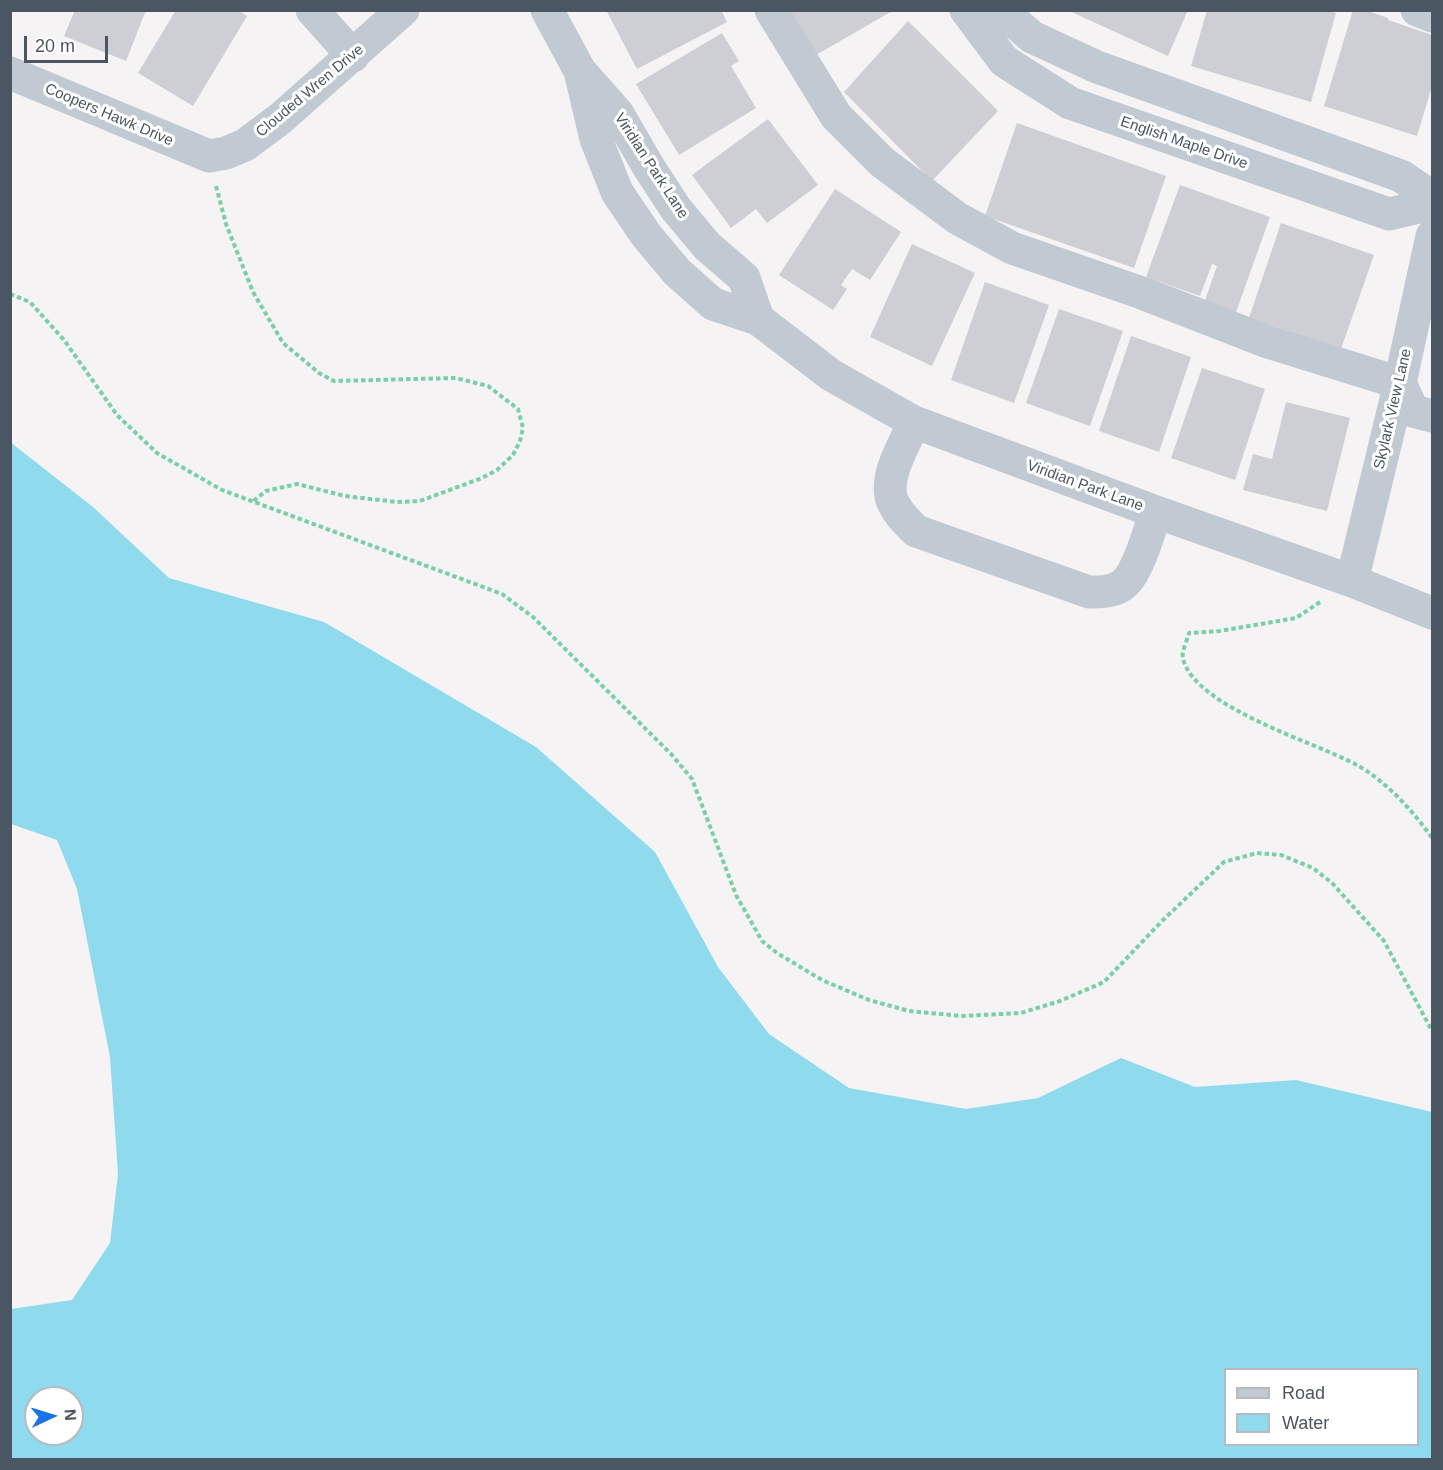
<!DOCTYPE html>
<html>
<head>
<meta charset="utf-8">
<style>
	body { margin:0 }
	#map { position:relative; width:1443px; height:1470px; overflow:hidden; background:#f5f3f3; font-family:Helvetica,sans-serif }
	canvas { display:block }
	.frame { position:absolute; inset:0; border:12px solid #4a5661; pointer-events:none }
	.legend { position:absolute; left:1224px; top:1368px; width:195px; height:78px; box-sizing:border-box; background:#fff; border:2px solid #b7bbc0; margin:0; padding:8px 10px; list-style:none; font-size:18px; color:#4a5661 }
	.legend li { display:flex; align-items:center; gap:12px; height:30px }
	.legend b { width:30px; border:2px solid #b7bbc0 }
	.north { position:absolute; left:24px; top:1386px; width:60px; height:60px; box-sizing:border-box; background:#fff; border:2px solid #b7bbc0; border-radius:50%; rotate:86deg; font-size:16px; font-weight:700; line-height:24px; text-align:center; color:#4a5661 }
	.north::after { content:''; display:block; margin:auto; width:21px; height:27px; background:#1a73e8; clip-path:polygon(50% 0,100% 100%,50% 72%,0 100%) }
	.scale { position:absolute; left:24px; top:36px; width:84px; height:27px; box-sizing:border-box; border:3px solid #4a5661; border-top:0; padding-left:8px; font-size:18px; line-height:21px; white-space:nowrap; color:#4a5661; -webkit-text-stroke:4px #fff; paint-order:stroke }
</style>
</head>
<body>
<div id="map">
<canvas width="1443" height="1470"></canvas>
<div class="frame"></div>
<ul class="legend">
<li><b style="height:8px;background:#c1cad2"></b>Road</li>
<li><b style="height:16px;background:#90daee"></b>Water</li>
</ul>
<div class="north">N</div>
<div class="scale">20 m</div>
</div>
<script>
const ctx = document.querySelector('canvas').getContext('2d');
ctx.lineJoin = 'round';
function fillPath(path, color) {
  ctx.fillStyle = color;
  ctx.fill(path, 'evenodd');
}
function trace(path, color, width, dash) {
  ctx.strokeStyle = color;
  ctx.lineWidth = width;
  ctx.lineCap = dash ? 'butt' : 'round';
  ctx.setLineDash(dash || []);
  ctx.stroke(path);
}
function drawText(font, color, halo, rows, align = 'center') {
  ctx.font = font + ' Helvetica,sans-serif';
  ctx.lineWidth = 6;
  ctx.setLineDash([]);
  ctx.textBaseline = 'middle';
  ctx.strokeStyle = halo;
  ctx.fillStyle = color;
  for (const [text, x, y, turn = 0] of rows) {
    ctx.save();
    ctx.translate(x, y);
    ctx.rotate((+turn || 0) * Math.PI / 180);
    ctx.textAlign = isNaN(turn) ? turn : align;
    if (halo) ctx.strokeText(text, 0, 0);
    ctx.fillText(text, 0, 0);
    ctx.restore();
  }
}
const water = new Path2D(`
	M10,442l83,65 76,71 155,44 212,125 119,105 63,115 51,67 80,54 117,21 72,-11 83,-40 74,29 101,-7 136,32v347h-1421v-150l61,-9 38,-57 8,-69 -8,-117 -33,-168 -20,-49 -46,-16zM1226,1370h192v74h-192zM36,1398h36v36h-36z`);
const building = new Path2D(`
	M75,10h71l-20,51 -62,-25z
	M176,10h62l9,6 -54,90 -55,-33z
	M606,10h115l6,12 -90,47z
	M790,10h104l-78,45z
	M1067,10h121l-20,46z
	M1207,10h120l9,3 -25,89 -120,-36z
	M1353,10h12l23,8v2l44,15v51l-15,50 -93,-30z
	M908,21l90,90 -66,70 -88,-89z
	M722,33l17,28 -8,5 25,42 -77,47 -43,-71z
	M768,119l50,66 -51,38 -11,-14 -25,19 -39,-53z
	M1017,123l149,53 -32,92 -149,-52z
	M1180,185l90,32 -35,98 -31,-12 13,-37 -5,-2 -12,32 -54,-19z
	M835,189l66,43 -31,48 -18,-11 -11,16 6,4 -14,21 -54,-35z
	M1281,223l93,32 -33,94 -92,-31z
	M912,244l63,29 -43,93 -62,-29z
	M985,282l64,23 -35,98 -63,-23z
	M1059,309l64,22 -33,95 -64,-23z
	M1131,336l60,21 -32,95 -60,-21z
	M1202,368l63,21 -30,91 -64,-22z
	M1286,402l64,16 -23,93 -84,-21 10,-36 19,5z`);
const path = new Path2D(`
	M216,186l10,38 27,68 30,51 36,30 15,8 122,-3 32,8 30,23 5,19 -3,13 -7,14 -16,15 -15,8 -62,23 -23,1 -52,-6 -48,-12 -31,7 -14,11
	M10,294l20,8 34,38 53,75 40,38 65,37 280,104 31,23 139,138 20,24 44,116 26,46 15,12 45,27 47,20 40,11 52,5 60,-3 39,-12 44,-19 59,-62 61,-58 33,-9 24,2 32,13 19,15 52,58 48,90
	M1320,602l-24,16 -76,13 -31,2c-2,8 -8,19 -6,26 13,49 132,83 174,106 30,17 56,46 75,73`);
const minor = new Path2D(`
	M312,10l41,46
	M547,10l33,61 38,43 30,52 28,43 31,37 37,32 14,41
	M771,10l65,106 46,46 75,56 55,30 130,45 126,49 132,41 13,28 19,5
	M966,10l38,51 66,42 319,111 43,-10
	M1001,10l31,27 65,30 304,109 31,21
	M1417,10l15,6
	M580,71l16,68 21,53 29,43 31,37 36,32 45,15 73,56 83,47 242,90 196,69 80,32
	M10,73l199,83 17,-3 19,-8 36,-27 122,-108
	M914,422c-9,22 -28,50 -23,75 4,14 16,25 25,34l173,61c11,0 22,0 32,-6 17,-10 28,-56 35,-74
	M1352,581l48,-198 32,-147`);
const streetNames = [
	["Clouded Wren Drive",310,91,-40],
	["Coopers Hawk Drive",109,115,23],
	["English Maple Drive",1184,143,19],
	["Viridian Park Lane",651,166,57],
	["Skylark View Lane",1393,409,-77],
	["Viridian Park Lane",1085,486,20]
];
fillPath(water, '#90daee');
fillPath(building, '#cdcfd5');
trace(path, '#7ad0a6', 4, [4.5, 3]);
trace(minor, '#c1cad2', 33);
drawText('15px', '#4a5661', '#fff', streetNames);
</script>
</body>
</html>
